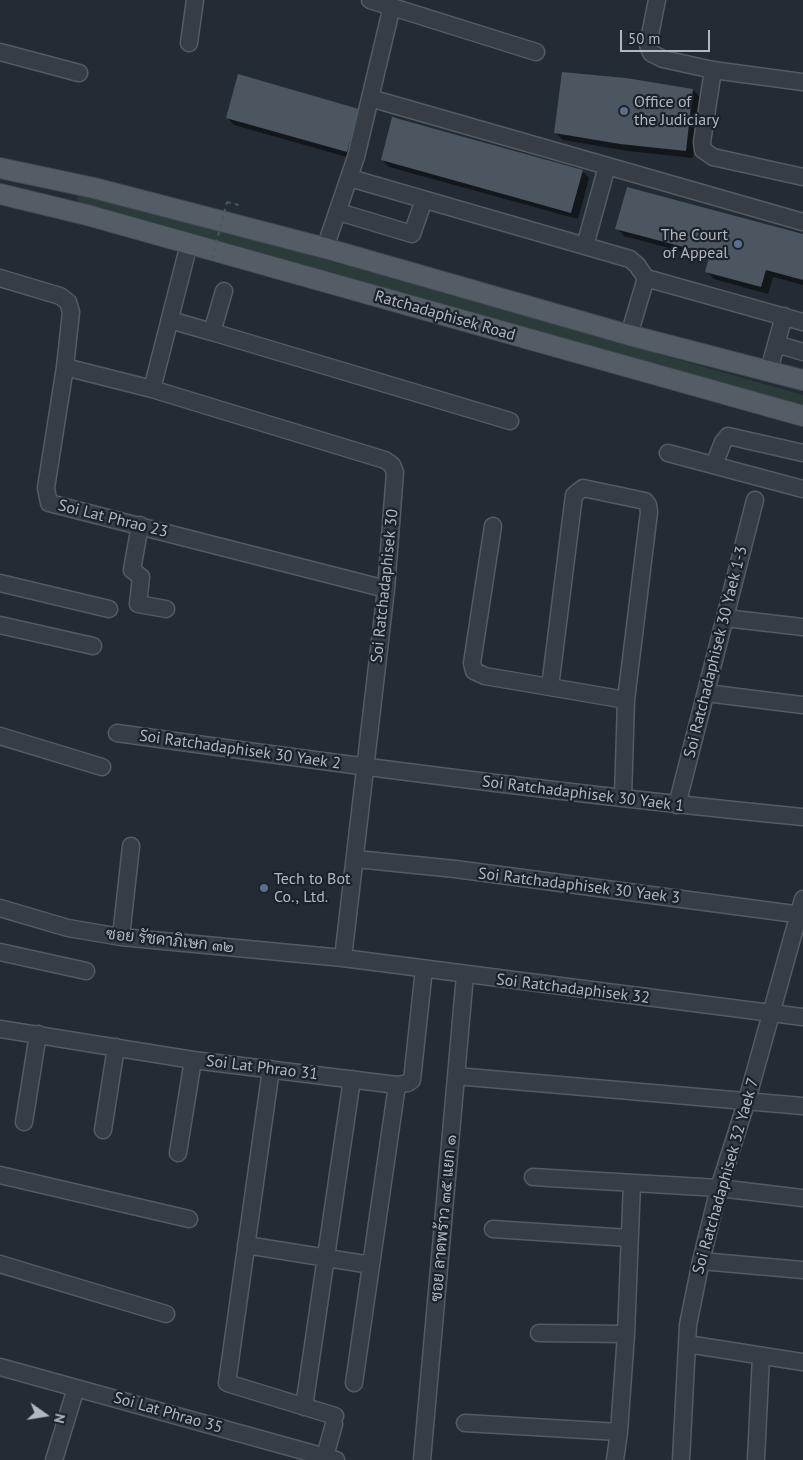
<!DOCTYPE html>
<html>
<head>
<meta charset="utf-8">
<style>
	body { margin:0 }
	#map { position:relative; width:803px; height:1460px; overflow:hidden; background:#232b34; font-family:"PT Sans",sans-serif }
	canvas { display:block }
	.north { position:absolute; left:20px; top:1390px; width:50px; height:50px; -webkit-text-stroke:4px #1b222a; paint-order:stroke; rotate:103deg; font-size:14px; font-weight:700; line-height:20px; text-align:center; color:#b0b8c2 }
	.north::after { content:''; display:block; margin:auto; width:18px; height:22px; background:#b0b8c2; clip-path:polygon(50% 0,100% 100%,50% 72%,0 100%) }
	.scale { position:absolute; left:620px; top:30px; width:90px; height:22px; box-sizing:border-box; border:2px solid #b0b8c2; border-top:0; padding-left:6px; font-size:15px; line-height:18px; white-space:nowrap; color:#b0b8c2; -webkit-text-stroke:4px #1b222a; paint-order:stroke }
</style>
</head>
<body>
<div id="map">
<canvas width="803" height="1460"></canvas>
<div class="north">N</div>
<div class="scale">50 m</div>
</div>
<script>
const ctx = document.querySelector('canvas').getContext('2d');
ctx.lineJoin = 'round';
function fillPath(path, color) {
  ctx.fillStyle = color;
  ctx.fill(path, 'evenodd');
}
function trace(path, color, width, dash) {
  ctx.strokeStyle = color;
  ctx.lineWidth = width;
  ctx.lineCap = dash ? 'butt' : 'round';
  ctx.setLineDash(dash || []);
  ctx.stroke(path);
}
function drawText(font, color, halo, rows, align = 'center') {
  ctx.font = font + ' "PT Sans",Sarabun,sans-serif';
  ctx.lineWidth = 4.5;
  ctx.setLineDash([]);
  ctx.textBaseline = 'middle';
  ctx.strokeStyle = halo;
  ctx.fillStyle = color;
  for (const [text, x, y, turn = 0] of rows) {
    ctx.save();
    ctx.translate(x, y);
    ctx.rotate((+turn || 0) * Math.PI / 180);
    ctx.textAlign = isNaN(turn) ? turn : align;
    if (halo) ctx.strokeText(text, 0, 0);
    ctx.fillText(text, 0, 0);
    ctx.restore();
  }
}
const green = new Path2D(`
	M80,194l120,30 603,171v11l-723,-204 -4,-3z`);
const shadow = new Path2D(`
	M693,90l7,7 -7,61 -65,-7 -65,-11 -7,-7z
	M359,110l7,7 -12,42 -120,-34 -7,-8z
	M382,160l200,11 7,7 -11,41 -189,-52z
	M617,228l186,8v49l-30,-8 -5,17 -54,-15 -7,-7 3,-13 -86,-23z`);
const building = new Path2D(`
	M562,72l64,6 67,11 -7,62 -66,-7 -66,-11z
	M238,74l121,35 -12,43 -121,-34z
	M392,117l191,53 -12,43 -190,-53z
	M627,187l176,47v46l-37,-10 -5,17 -56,-15 5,-18 -95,-25z`);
const path = new Path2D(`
	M227,202l15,4`);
const minor = new Path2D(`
	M370,0l166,52
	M657,0l-9,45 3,8 12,6 50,11
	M189,43l6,-43
	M0,52l79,21
	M803,82l-90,-12 -11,72 1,8 10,7 90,20
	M370,98l433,124
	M350,178l280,81 7,6 9,13 157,44
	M339,212l73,22 12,-34
	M189,244l-37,145 233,71 7,5 3,7 -9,117 -43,369
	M585,246l22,-80
	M325,248l31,-91 36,-151
	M0,278l60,18 8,6 3,10 -6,55 -19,121 3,15 337,86
	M224,291l-12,41 298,89
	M170,320l42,12
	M629,335l17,-57
	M776,344l27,8
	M65,367l87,22
	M769,370l15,-54
	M668,453l135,36
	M714,465l9,-23 5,-6 75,17
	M140,525l-8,45 9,7 -3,27 28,5
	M493,526l-21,137 2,8 11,5 141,24
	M0,583l109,26
	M725,618l78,9
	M0,625l93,21
	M550,687l24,-192 9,-7 62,13 3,4 1,7 -23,188 -3,98
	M706,693l97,12
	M117,733c228,32 457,62 686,84
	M0,736l102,31
	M677,805l78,-305
	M356,859l99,10 348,46
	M0,908l68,20 53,9 222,21 460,59
	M121,937l10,-91
	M0,952l86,19
	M0,1029l193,31 204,25 11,-2 4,-3 12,-111
	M271,1069l-44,314 108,33
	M456,1076l347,30
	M24,1122l14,-88
	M103,1130l13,-83
	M178,1153l15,-93
	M0,1175l189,44
	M533,1177l186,11 84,10
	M493,1229l136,9
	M246,1245l125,20
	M701,1261l102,9
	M0,1264l166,50
	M539,1333l87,1
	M687,1344l116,18
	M0,1367l336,93
	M354,1383l43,-298
	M304,1407l48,-328
	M465,1423l154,9 -4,28
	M619,1432l7,-98 6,-151
	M54,1460l22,-72
	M324,1460l10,-36
	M422,1460l43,-485
	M681,1460l7,-135 13,-64 18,-73 28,-88 56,-201
	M756,1460l5,-104`);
const major = new Path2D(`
	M0,168l94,20 231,60 304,87 174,45
	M0,194l87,21 716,201`);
const pathBridge = new Path2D(`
	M212,259l15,-57`);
const markers = [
	[624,111,5,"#5c6f8a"],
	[738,244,5,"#5c6f8a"],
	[264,888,5,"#5c6f8a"]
];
const poiNames = [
	["Office of",634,102],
	["the Judiciary",634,120],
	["The Court",728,235,"right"],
	["of Appeal",728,253,"right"],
	["Tech to Bot",274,879],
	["Co., Ltd.",274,897]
];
const streetNames = [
	["Ratchadaphisek Road",445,316,16],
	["Soi Lat Phrao 23",113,519,14],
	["Soi Ratchadaphisek 30",385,586,-84],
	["Soi Ratchadaphisek 30 Yaek 1-3",716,652,-76],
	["Soi Ratchadaphisek 30 Yaek 2",240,750,8],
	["Soi Ratchadaphisek 30 Yaek 1",583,794,7],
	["Soi Ratchadaphisek 30 Yaek 3",579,886,7],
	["ซอย รัชดาภิเษก ๓๒",170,941,6],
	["Soi Ratchadaphisek 32",573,989,7],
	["Soi Lat Phrao 31",262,1068,7],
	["Soi Ratchadaphisek 32 Yaek 7",726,1176,-74],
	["ซอย ลาดพร้าว ๓๕ แยก ๑",444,1218,-85],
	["Soi Lat Phrao 35",168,1413,16]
];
fillPath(green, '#2a3b3a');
fillPath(shadow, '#0007');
fillPath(building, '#4b5660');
trace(minor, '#535b63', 19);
trace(major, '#3f464f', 22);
trace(path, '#48595a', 2, [4, 4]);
trace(minor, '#363d45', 16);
trace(major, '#545c65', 20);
trace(pathBridge, '#48595a', 2, [4, 4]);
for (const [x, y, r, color] of markers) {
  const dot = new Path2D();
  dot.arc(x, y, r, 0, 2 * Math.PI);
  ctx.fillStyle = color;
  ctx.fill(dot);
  trace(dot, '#1b222a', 2);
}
drawText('16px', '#b0b8c2', '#1b222a', poiNames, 'left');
drawText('16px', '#b0b8c2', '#1b222a', streetNames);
</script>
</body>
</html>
